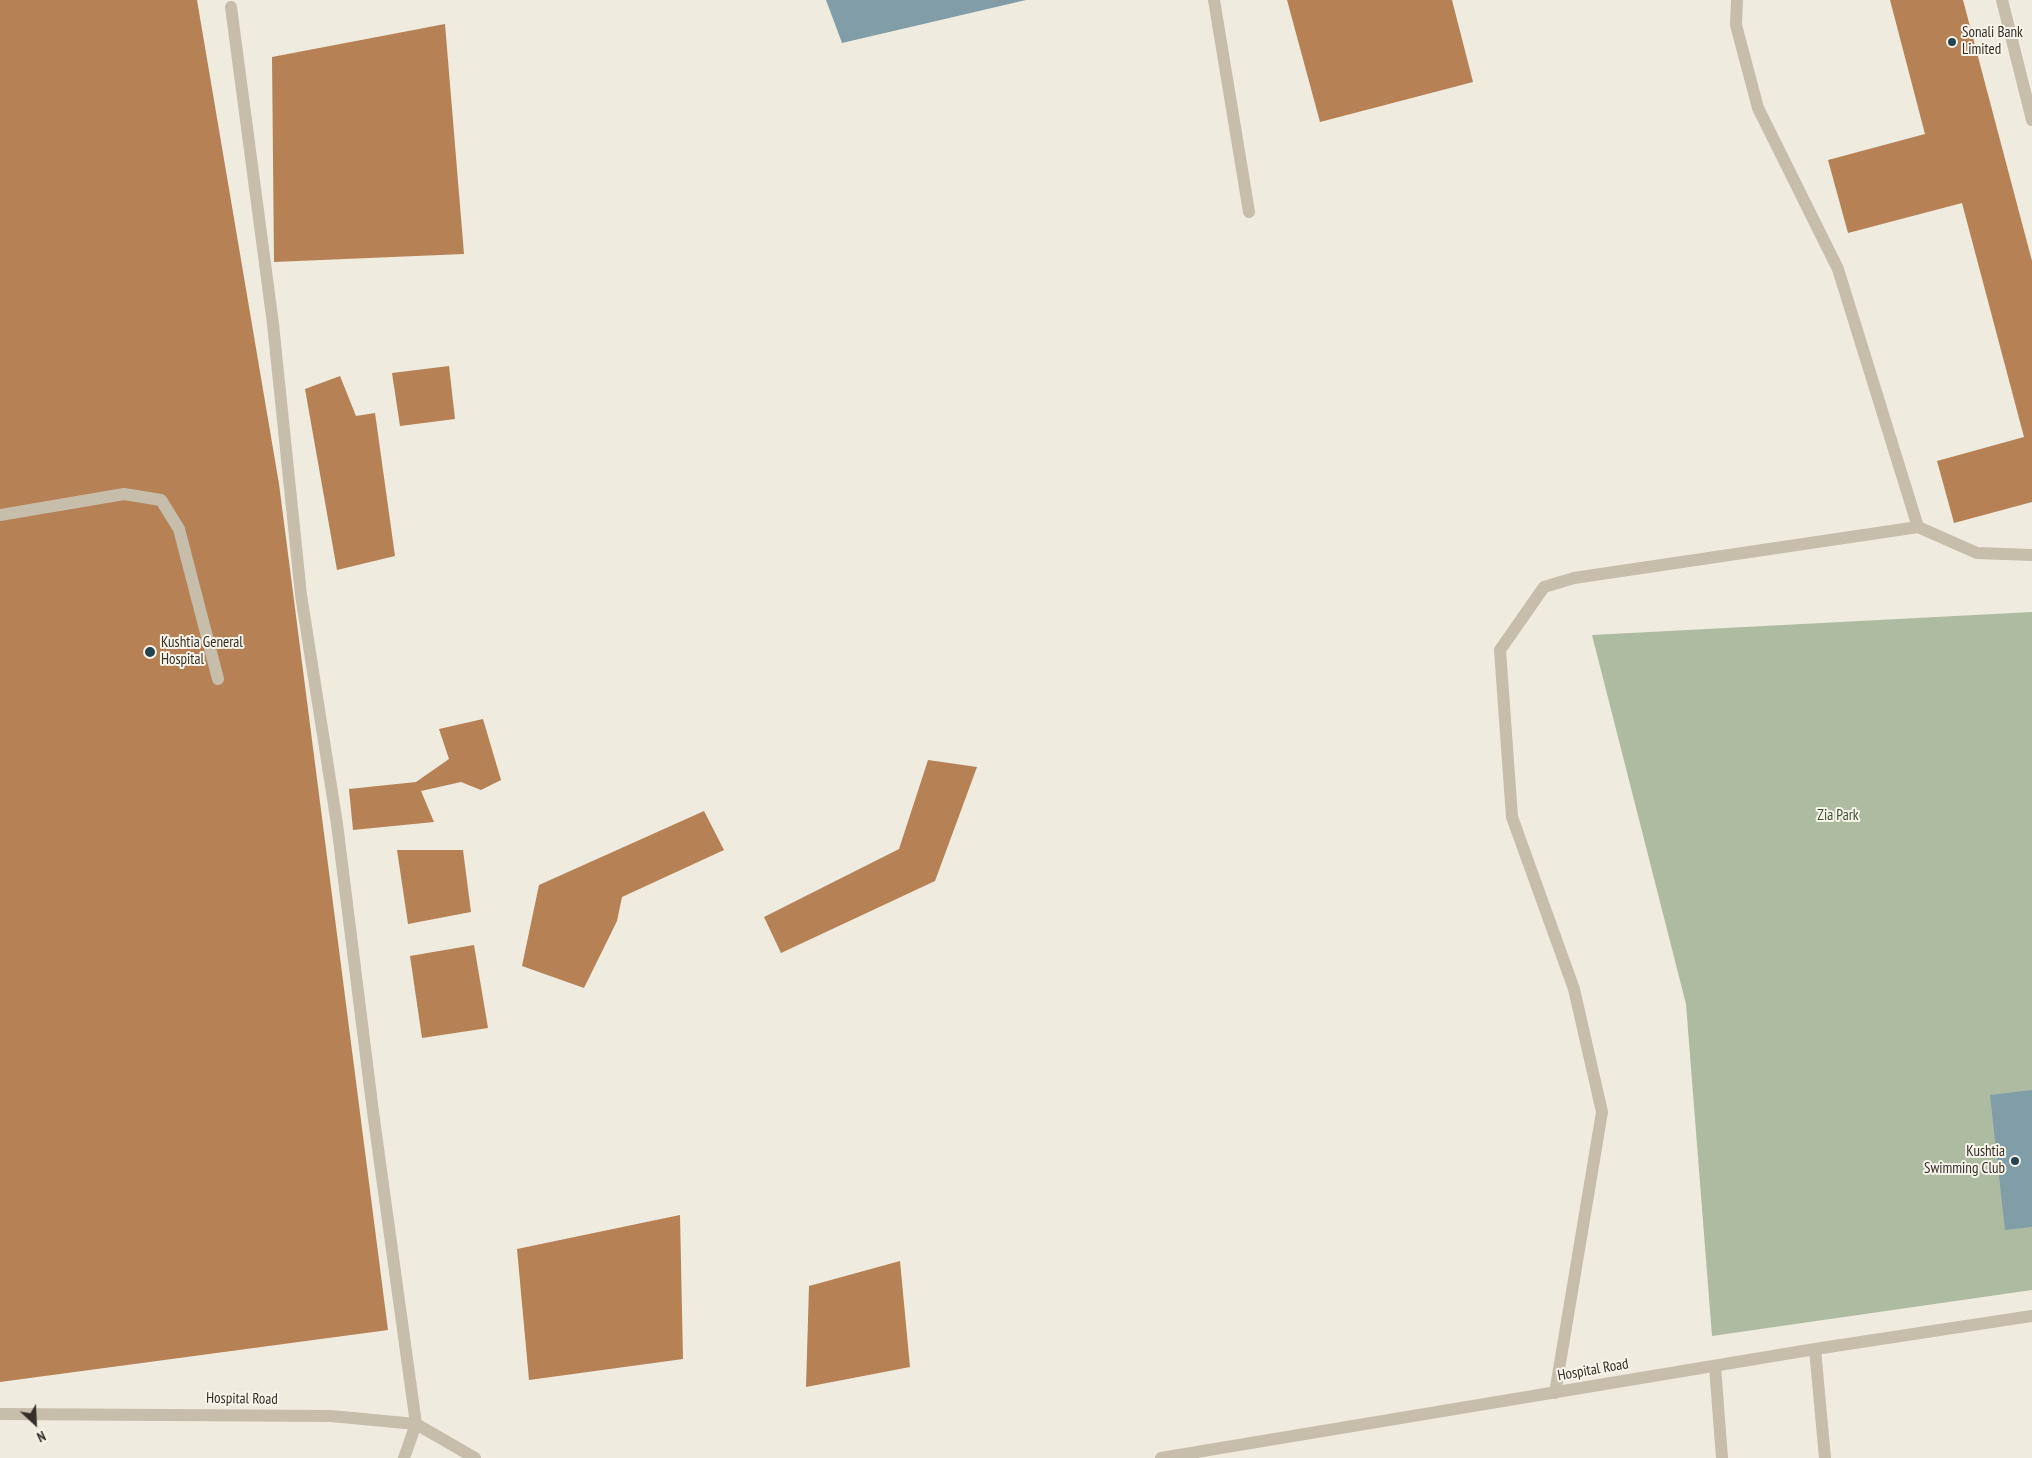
<!DOCTYPE html>
<html>
<head>
<meta charset="utf-8">
<style>
	body { margin:0 }
	#map { position:relative; width:2032px; height:1458px; overflow:hidden; background:#efebde; font-family:"PT Sans Narrow",sans-serif }
	canvas { display:block }
	.north { position:absolute; left:10px; top:1398px; width:50px; height:50px; -webkit-text-stroke:4px #f7f4ea; paint-order:stroke; rotate:155deg; font-size:14px; font-weight:700; line-height:20px; text-align:center; color:#352f29 }
	.north::after { content:''; display:block; margin:auto; width:18px; height:22px; background:#352f29; clip-path:polygon(50% 0,100% 100%,50% 72%,0 100%) }
</style>
</head>
<body>
<div id="map">
<canvas width="2032" height="1458"></canvas>
<div class="north">N</div>
</div>
<script>
const ctx = document.querySelector('canvas').getContext('2d');
ctx.lineJoin = 'round';
function fillPath(path, color) {
  ctx.fillStyle = color;
  ctx.fill(path, 'evenodd');
}
function trace(path, color, width, dash) {
  ctx.strokeStyle = color;
  ctx.lineWidth = width;
  ctx.lineCap = dash ? 'butt' : 'round';
  ctx.setLineDash(dash || []);
  ctx.stroke(path);
}
function drawText(font, color, halo, rows, align = 'center') {
  ctx.font = font + ' "PT Sans Narrow",sans-serif';
  ctx.lineWidth = 4;
  ctx.setLineDash([]);
  ctx.textBaseline = 'middle';
  ctx.strokeStyle = halo;
  ctx.fillStyle = color;
  for (const [text, x, y, turn = 0] of rows) {
    ctx.save();
    ctx.translate(x, y);
    ctx.rotate((+turn || 0) * Math.PI / 180);
    ctx.textAlign = isNaN(turn) ? turn : align;
    if (halo) ctx.strokeText(text, 0, 0);
    ctx.fillText(text, 0, 0);
    ctx.restore();
  }
}
const green = new Path2D(`
	M2032,612v678l-320,46 -26,-332 -94,-369z`);
const water = new Path2D(`
	M826,0h200l-184,43z
	M2032,1090v137l-27,3 -15,-135z`);
const building = new Path2D(`
	M0,0h197l82,484 109,846 -388,52z
	M1287,0h165l21,82 -153,40z
	M1890,0h73l69,261v241l-78,21 -17,-62 87,-24 -62,-234 -114,30 -20,-73 97,-26z
	M445,24l19,230 -190,8 -2,-205z
	M449,366l6,53 -55,7 -8,-53z
	M340,376l16,40 19,-3 20,143 -58,14 -32,-181z
	M483,719l18,61 -20,10 -20,-8 -40,9 13,31 -81,8 -4,-41 67,-7 33,-23 -10,-30z
	M928,760l49,7 -42,114 -154,72 -17,-36 135,-68z
	M704,811l20,39 -102,47 -5,24 -33,67 -62,-22 17,-81z
	M397,850h66l8,62 -63,12z
	M474,945l14,83 -66,10 -12,-82z
	M680,1215l3,144 -154,21 -12,-131z
	M900,1261l10,106 -104,20 3,-101z`);
const service = new Path2D(`
	M2002,0l30,120
	M1715,1366l7,92
	M404,1458l12,-34`);
const minor = new Path2D(`
	M1214,0l35,212
	M1737,0l-1,25 22,83 80,161 80,258
	M231,7l42,317 28,271 36,229 36,288 43,312
	M0,515l124,-21 37,6 18,29 39,150
	M1815,1349l10,109
	M1555,1393l47,-281 -28,-123 -62,-172 -12,-167 44,-63 30,-9 344,-51 59,26 55,2
	M0,1414l331,2 85,8 59,34
	M1161,1458l654,-109 217,-33`);
const markers = [
	[1952,42,5,"#244451"],
	[150,652,6,"#244451"],
	[2015,1161,5,"#244451"]
];
const poiNames = [
	["Sonali Bank",1962,33],
	["Limited",1962,50],
	["Kushtia General",161,643],
	["Hospital",161,660],
	["Kushtia",2005,1152,"right"],
	["Swimming Club",2005,1169,"right"]
];
const parkNames = [
	["Zia Park",1838,816]
];
const streetNames = [
	["Hospital Road",1593,1370,-10],
	["Hospital Road",242,1399,1]
];
fillPath(green, '#adbca0');
fillPath(water, '#819ea8');
fillPath(building, '#b68155');
trace(service, '#c6bdab', 12);
trace(minor, '#c6bdab', 12);
for (const [x, y, r, color] of markers) {
  const dot = new Path2D();
  dot.arc(x, y, r, 0, 2 * Math.PI);
  ctx.fillStyle = color;
  ctx.fill(dot);
  trace(dot, '#f7f4ea', 2);
}
drawText('15px', '#352f29', '#f7f4ea', poiNames, 'left');
drawText('15px', '#3e5030', '#f7f4ea', parkNames);
drawText('15px', '#352f29', '#f7f4ea', streetNames);
</script>
</body>
</html>
